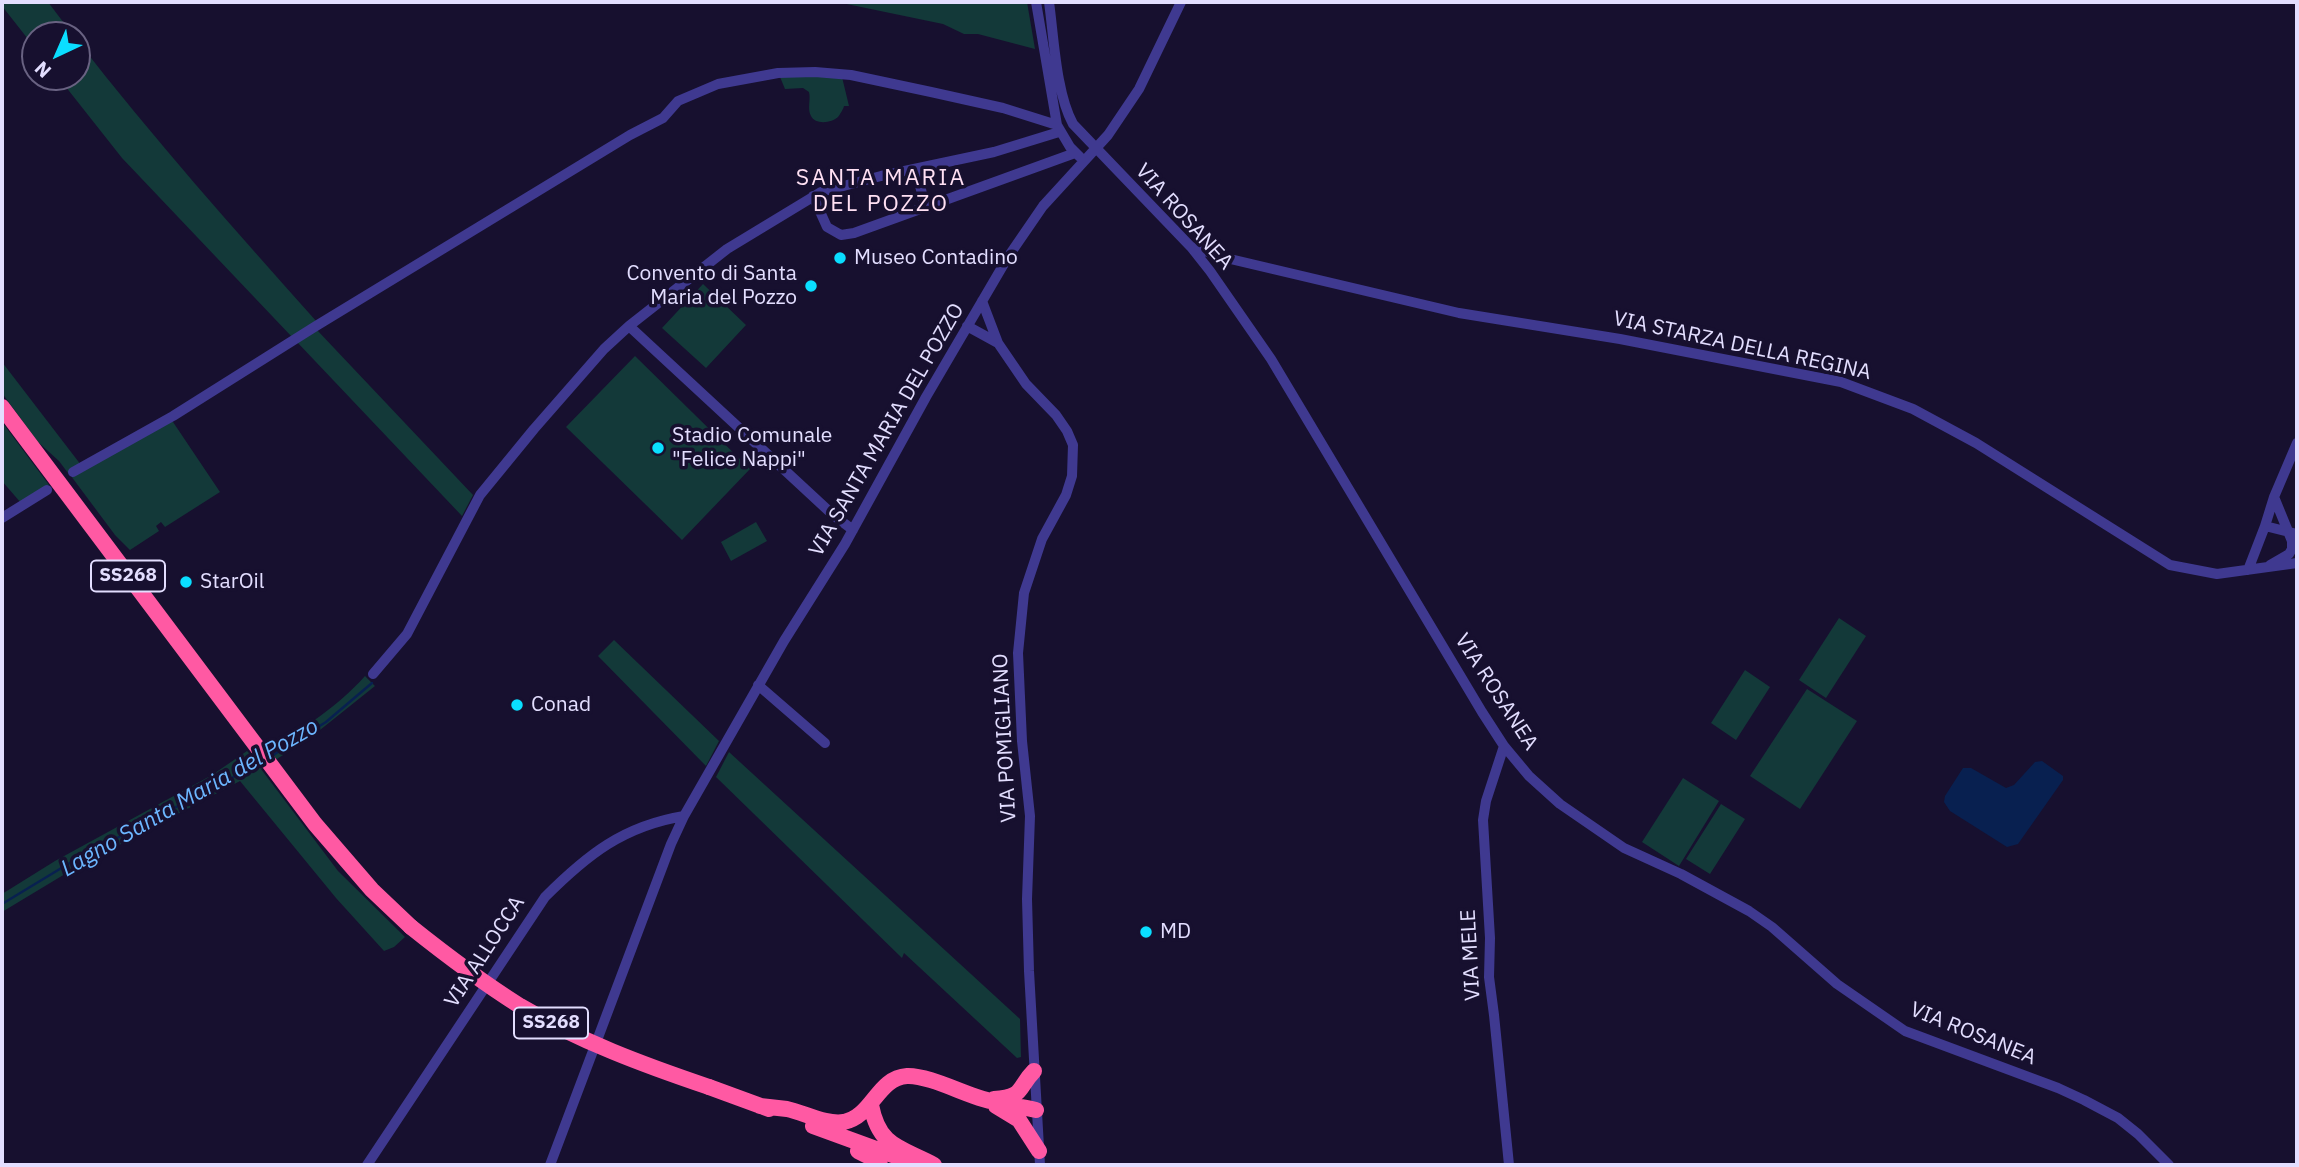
<!DOCTYPE html>
<html>
<head>
<meta charset="utf-8">
<style>
	body { margin:0 }
	#map { position:relative; width:2299px; height:1167px; overflow:hidden; background:#17102f; font-family:"IBM Plex Sans",sans-serif }
	canvas { display:block }
	.frame { position:absolute; inset:0; border:4px solid #e3deff; pointer-events:none }
	.north { position:absolute; left:21px; top:21px; width:70px; height:70px; box-sizing:border-box; background:#17102f; border:2px solid #696282; border-radius:50%; rotate:224deg; font-size:19px; font-weight:700; line-height:28px; text-align:center; color:#e3deff }
	.north::after { content:''; display:block; margin:auto; width:24px; height:32px; background:#0adeff; clip-path:polygon(50% 0,100% 100%,50% 72%,0 100%) }
</style>
</head>
<body>
<div id="map">
<canvas width="2299" height="1167"></canvas>
<div class="frame"></div>
<div class="north">N</div>
</div>
<script>
const ctx = document.querySelector('canvas').getContext('2d');
ctx.lineJoin = 'round';
function fillPath(path, color) {
  ctx.fillStyle = color;
  ctx.fill(path, 'evenodd');
}
function trace(path, color, width, dash) {
  ctx.strokeStyle = color;
  ctx.lineWidth = width;
  ctx.lineCap = dash ? 'butt' : 'round';
  ctx.setLineDash(dash || []);
  ctx.stroke(path);
}
function drawText(font, color, halo, rows, align = 'center') {
  ctx.font = font + ' "IBM Plex Sans",sans-serif';
  ctx.lineWidth = 7;
  ctx.setLineDash([]);
  ctx.textBaseline = 'middle';
  ctx.strokeStyle = halo;
  ctx.fillStyle = color;
  for (const [text, x, y, turn = 0] of rows) {
    ctx.save();
    ctx.translate(x, y);
    ctx.rotate((+turn || 0) * Math.PI / 180);
    ctx.textAlign = isNaN(turn) ? turn : align;
    if (halo) ctx.strokeText(text, 0, 0);
    ctx.fillText(text, 0, 0);
    ctx.restore();
  }
}
const green = new Path2D(`
	M2,2h46l25,33h-38v13l-33,-42z
	M837,2h190l8,47 -57,-15h-14l-21,-10z
	M77,40c75,97 158,190 240,282l-25,15 -170,-179 -64,-81h19z
	M780,77h62l7,29h-5c0,2 -5,10 -6,11 -6,6 -23,8 -27,-1 -4,-7 0,-17 -2,-24l-6,-4 -18,1z
	M703,284l43,41 -40,43 -44,-40z
	M317,330l156,165 -11,21 -165,-174z
	M635,356l115,113 -68,71 -116,-113z
	M2,362l79,103 -13,8 -9,-12 -21,-19 -36,-49z
	M171,419l49,73 -55,35 -4,-5 -5,4 3,5 -29,19 -15,-15 -44,-59z
	M2,422l47,63 -28,18 -19,-22z
	M756,522l11,19 -36,20 -10,-19z
	M1839,618l27,18 -40,62 -27,-18z
	M614,640l105,101 -13,25 -108,-110z
	M1745,670l25,17 -34,53 -25,-17z
	M365,676l10,10 -65,52 -49,31 77,102 67,66 -11,10 -10,4 -48,-53 -96,-117 -170,90 -68,41v-18l53,-33 157,-86 35,-24 7,7c40,-24 80,-47 111,-82z
	M1807,689l50,32 -57,88 -50,-33z
	M729,752l291,267 1,38 -4,1 -113,-105 -2,5 -186,-181z
	M1683,778l36,23 -40,65 -37,-24z
	M1721,804l24,15 -35,55 -24,-15z`);
const water = new Path2D(`
	M2042,761l21,15v4l-45,64 -11,3 -57,-36 -6,-9 1,-6 18,-28h8l35,20 8,-3 21,-23z`);
const stream = new Path2D(`
	M270,757l56,-35 46,-39
	M2,904l71,-43 189,-99`);
const minor = new Path2D(`
	M1036,2l21,123 13,22 10,10
	M1049,2c5,36 7,91 24,122l118,123 19,24 61,88 211,353 22,34 25,30 31,28 64,44 57,26 68,37 23,16 65,57 68,47 153,57 26,12 34,18 20,16 31,31
	M916,169l9,37
	M813,196l14,31 14,8 13,-2 221,-80
	M1192,247l34,11 233,55 161,26 221,43 72,27 63,34 194,122 47,9 80,-11
	M982,301l16,42 28,41 30,31 11,16 6,14 -1,31 -6,19 -24,44 -18,54 -6,60 4,88 8,75 -3,83 2,72 11,194
	M629,326l203,188 21,16
	M967,326l31,17
	M73,472l100,-56 143,-90 314,-191 33,-17 15,-17 40,-17 60,-11 37,-1 36,3 80,17 72,16 54,17
	M2,518l45,-28
	M2265,526l9,-29 23,-54
	M2270,565l19,-11 3,-5v-8l-18,-44
	M2248,570l17,-44 32,8
	M373,674l34,-40 73,-139 54,-66 70,-80 25,-23 98,-77 94,-57 60,-16 113,-24 65,-20
	M758,685l67,58
	M1504,746l-18,55 -3,19 7,118 -1,39 5,38 15,150
	M367,1165l178,-268c42,-42 78,-71 139,-81
	M550,1165l121,-321 13,-28 100,-175 61,-97 81,-147 82,-140 35,-51 65,-71 31,-46 42,-87`);
const highway = new Path2D(`
	M2,407l313,417 57,66 39,37
	M709,1087l60,22
	M994,1099c31,-2 23,-11 40,-28
	M871,1105c8,42 29,42 63,60
	M760,1106c9,1 18,2 27,3 18,4 39,16 57,13 29,-6 33,-44 63,-46 20,-1 55,17 76,23 17,5 35,7 53,11
	M996,1106l23,14 20,31
	M813,1126l107,39
	M858,1151l16,8 6,6`);
const highwayBridge = new Path2D(`
	M411,927c35,28 71,55 109,79 59,35 124,59 189,81`);
const markers = [
	[840,258,7,"#0adeff"],
	[811,286,7,"#0adeff"],
	[658,448,7,"#0adeff"],
	[186,582,7,"#0adeff"],
	[517,705,7,"#0adeff"],
	[1146,932,7,"#0adeff"]
];
const shields = [
	[128,576,74],
	[551,1023,74]
];
const shieldNames = [
	["SS268",128,576],
	["SS268",551,1023]
];
const streetNames = [
	["VIA ROSANEA",1184,217,48],
	["VIA STARZA DELLA REGINA",1742,346,12],
	["VIA SANTA MARIA DEL POZZO",887,430,-60],
	["VIA ROSANEA",1496,692,57],
	["VIA POMIGLIANO",1005,738,-93],
	["VIA ALLOCCA",485,952,-57],
	["VIA MELE",1471,955,-93],
	["VIA ROSANEA",1973,1034,22]
];
const poiNames = [
	["Museo Contadino",854,258],
	["Convento di Santa",797,274,"right"],
	["Maria del Pozzo",797,298,"right"],
	["Stadio Comunale",672,436],
	["\"Felice Nappi\"",672,460],
	["StarOil",200,582],
	["Conad",531,705],
	["MD",1160,932]
];
const neighbourhoodNames = [
	["SANTA MARIA",881,178],
	["DEL POZZO",881,204]
];
const waterNames = [
	["Lagno Santa Maria del Pozzo",190,798,-30]
];
fillPath(green, '#133939');
fillPath(water, '#082050');
trace(stream, '#082050', 2.5);
trace(minor, '#3f3990', 10);
trace(highway, '#ff59a3', 16);
trace(highwayBridge, '#ff59a3', 16);
for (const [x, y, r, color] of markers) {
  const dot = new Path2D();
  dot.arc(x, y, r, 0, 2 * Math.PI);
  ctx.fillStyle = color;
  ctx.fill(dot);
  trace(dot, '#17102f', 2.5);
}
for (const [x, y, w] of shields) {
  const box = new Path2D();
  box.roundRect(x - w / 2, y - 15.5, w, 31, 5);
  ctx.fillStyle = '#17102f';
  ctx.fill(box);
  trace(box, '#e3deff', 2);
}
drawText('bold 19px', '#e3deff', null, shieldNames);
drawText('21px', '#e3deff', '#17102f', streetNames);
drawText('21px', '#e3deff', '#17102f', poiNames, 'left');
ctx.letterSpacing = '2px';
drawText('23px', '#ffe0f3', '#17102f', neighbourhoodNames);
ctx.letterSpacing = '0px';
drawText('italic 23px', '#6cb6ff', '#17102f', waterNames);
</script>
</body>
</html>
